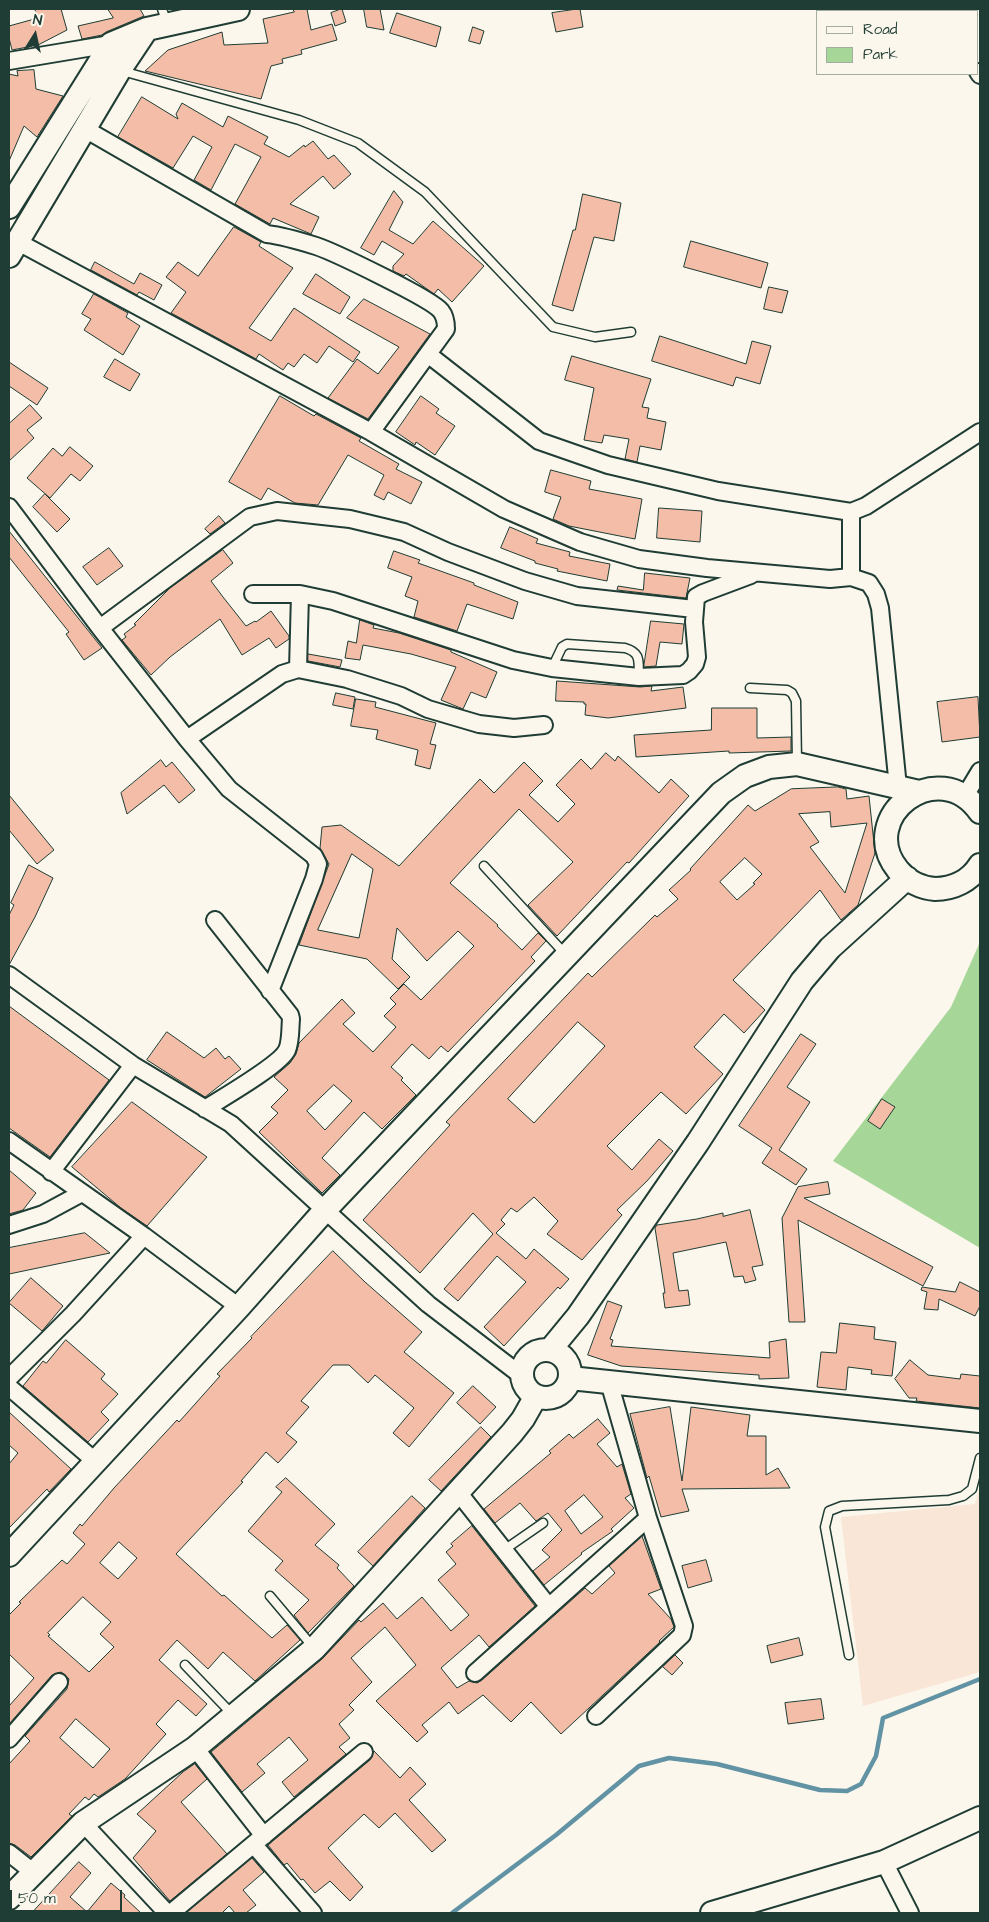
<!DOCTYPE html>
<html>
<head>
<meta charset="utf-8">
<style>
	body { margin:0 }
	#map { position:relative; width:989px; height:1922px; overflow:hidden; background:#fbf7ec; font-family:"Architects Daughter",sans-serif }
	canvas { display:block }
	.frame { position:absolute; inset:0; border:10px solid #1f3d34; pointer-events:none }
	.legend { position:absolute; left:816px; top:10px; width:162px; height:65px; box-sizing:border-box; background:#fbf7ec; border:1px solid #a3ada2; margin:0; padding:6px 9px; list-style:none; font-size:15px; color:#1f3d34 }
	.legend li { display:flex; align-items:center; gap:10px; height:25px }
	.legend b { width:25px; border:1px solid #a3ada2 }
	.north { position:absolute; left:10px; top:10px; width:50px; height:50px; -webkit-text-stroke:4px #fbf7ec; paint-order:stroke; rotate:10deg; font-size:14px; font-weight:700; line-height:20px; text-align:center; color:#1f3d34 }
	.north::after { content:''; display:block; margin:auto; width:18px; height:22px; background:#1f3d34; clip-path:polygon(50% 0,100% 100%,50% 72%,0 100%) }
	.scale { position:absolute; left:10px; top:1890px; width:112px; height:22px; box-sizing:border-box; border:2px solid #1f3d34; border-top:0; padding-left:6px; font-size:15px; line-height:18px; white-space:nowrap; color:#1f3d34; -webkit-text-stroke:4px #fbf7ec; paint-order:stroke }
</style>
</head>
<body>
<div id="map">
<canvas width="989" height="1922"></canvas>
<div class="frame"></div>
<ul class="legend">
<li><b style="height:6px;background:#fbf7ec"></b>Road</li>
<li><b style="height:14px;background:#a7d798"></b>Park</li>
</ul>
<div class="north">N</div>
<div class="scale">50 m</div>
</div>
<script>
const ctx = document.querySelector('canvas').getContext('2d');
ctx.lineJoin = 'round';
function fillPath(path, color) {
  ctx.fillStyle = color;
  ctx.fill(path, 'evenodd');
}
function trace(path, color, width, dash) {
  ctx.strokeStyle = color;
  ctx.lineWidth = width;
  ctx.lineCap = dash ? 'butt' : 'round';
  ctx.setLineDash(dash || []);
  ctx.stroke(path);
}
const built = new Path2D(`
	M980,1485v187l-117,34 -22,-189 134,-13z`);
const green = new Path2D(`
	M980,942v306l-147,-87 118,-154z`);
const stream = new Path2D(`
	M452,1913l104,-78 83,-69 30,-8 48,6 103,26 27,1 14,-7 15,-28 7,-38 97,-39`);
const building = new Path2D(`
	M35,9h26l6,21 -29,15 -26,5 -3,-12v-12l29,-8z
	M108,9h32l4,7 -38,16 -4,3 -20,4 -4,-13 35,-8z
	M293,9h14l4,21 21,-6 5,16 -36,10 1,4 -20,5 1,4 -12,3 -10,33 -116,-28 23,-21 54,-18 2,13 44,-2 -5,-24 31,-7z
	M342,9l4,13 -11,4 -4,-13z
	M364,9h16l4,21 -17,-3z
	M580,9l3,18 -27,5 -4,-19z
	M397,13l44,14 -5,20 -46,-14z
	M473,27l11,4 -4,13 -11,-3z
	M34,70l2,19 27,7 -26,41 -13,-11 -15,35v-87l9,2 -1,-5z
	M142,97l36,22 -2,-5 6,-11 41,24 5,-11 40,21 -4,7 25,13 15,-12 1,2 8,-6 15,18 6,-4 17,19 -17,15 -11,-13 -33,28 29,13 -8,17 -38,-16 -3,6 -35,-20 26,-47 -26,-13 -24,46 -17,-10 18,-33 -19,-11 -20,32 -55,-31z
	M394,191l9,11 -14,28 24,14 20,-23 51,45 -32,36 -14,-13 -4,5 -28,-20 -2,2 -11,-5v-5l11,-12 -22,-13 -8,14 -13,-7z
	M583,194l38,9 -7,38 -20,-4 -21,74 -21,-6 21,-75h2z
	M234,227l27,15 -2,4 34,22 -44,60 22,13 23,-33 66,44 -7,10 -24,-16 -12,17 -13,-9 -10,13 -6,-4 -5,7 -24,-16 -3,5 -85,-46 15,-21 -20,-15 12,-15 20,14z
	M691,241l77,22 -7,25 -77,-21z
	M95,262l39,22 6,-11 22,12 -8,15 -15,-8 -2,3 -46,-25z
	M316,274l34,23 -10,17 -37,-20z
	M769,287l19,4 -6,22 -18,-4z
	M94,294l34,19 -2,4 14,9 -17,29 -39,-25 7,-11 -9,-5z
	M364,299l66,35 -62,85 -40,-21 29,-39 21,15 21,-27 -52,-29z
	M660,336l86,28 6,-23 19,5 -11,38 -24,-7 -3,9 -81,-25z
	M572,356l79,23 -9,28 7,1 -2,10 19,4 -5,28 -21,-4 -3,16 -12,-3 4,-20 -25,-4 -2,8 -18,-3 10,-52 -29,-8z
	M115,359l25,15 -10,17 -26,-14z
	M9,362l39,26 -11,17 -28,-19z
	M280,396l34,20 2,-2 45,24 -2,3 40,23 -3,5 26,13 -11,22 -23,-12 -4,8 -10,-5 10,-20 -36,-20 -30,50 -23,-2 -27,-15 -7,12 -32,-18z
	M421,396l18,13 -3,4 19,13 -20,29 -19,-13 -1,3 -19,-13z
	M30,405l12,13 -15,12 7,8 -25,23v-37z
	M70,447l23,19 -13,15 -9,-7 -21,24 -23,-20 26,-30 9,8z
	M551,470l40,11 -2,8 53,10 -7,40 -66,-13 -16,-7 8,-22 -16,-5z
	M45,494l25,25 -13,13 -24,-25z
	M659,508l43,3 -2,31 -43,-4z
	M219,516l6,7 -15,11 -5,-5z
	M510,527l28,12 -2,4 34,9 -1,4 41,8 -3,17 -50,-10 1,-2 -23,-6v-2l-34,-13z
	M9,531l93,117 -18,12 -18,-26 3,-2 -60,-75z
	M109,548l14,18 -26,19 -14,-18z
	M223,550l10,13 -22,18 12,16 23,29 9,-5 1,1 15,-11 18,25v3l-13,9 -7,-10 -27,17 -22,-36 -50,38 -19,18 -29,-35 4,-3 -2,-3 12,-9 -2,-1 36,-36z
	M394,551l26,9 -2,3 56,20v2l44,17 -5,17 -46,-15 -10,27 -43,-14 4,-16 -13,-5 7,-19 -24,-9z
	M645,573l45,5 -4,20 -69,-8 1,-4 25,4z
	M360,620l14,5 -1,3 26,5 52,17v2l46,20 -11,26 -15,-6 -8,17 -22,-9 15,-33 -45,-13 -48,-9 -3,15 -15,-2 3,-17 8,2z
	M651,621l33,3 -2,20 -22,-2 -4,24 -12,1z
	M308,654l34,6 -2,7 -32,-6z
	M557,681l83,6 12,-1 -1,5 32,-4 3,21 -78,10 -23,-3 1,-11h-2v-2l-28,-1z
	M336,693l19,4 -2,12 -20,-4z
	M978,697l2,40 -38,5 -5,-40z
	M356,699l20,3 -1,5 61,16 -6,21 6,1 -6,24 -15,-4 3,-15 -42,-11 2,-9 -27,-4z
	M712,708h45v30l34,-1v14l-62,2v-2l-93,6 -2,-22 77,-5z
	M606,753l9,8 3,-5 41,37 12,-14 18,17 -60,67 -2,-1 -70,74 -29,-31 45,-43 -54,-53 -69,74 48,42 -1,1 25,24 16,-17 8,8 -15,16 4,4 -87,91 -7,-6 -12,13 -17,-15 -21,23 12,11 -2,2 15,15 -34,34 -18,-17 -42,46 18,17 -18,18 -63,-61 19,-19 -7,-6 17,-17 -14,-13 16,-14 6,-9 3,-11 43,-44 13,14 -12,11 30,28 23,-25 -12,-11 12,-12 -6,-6 14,-14 17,16 53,-54 -16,-15 -31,30 -30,-33 -5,31 18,18 -12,12 -31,-30 -68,-14 30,-81 -9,-16 2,-21 19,-2 58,41 81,-87 14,14 30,-31 19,19 -14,14 29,27 17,-18 -19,-19 25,-26 10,10zM352,854l21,15 -14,69 -41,-8zM334,1085l18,16 -27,29 -18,-19z
	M161,760l5,7 6,-5 23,28 -16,13 -15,-18 -37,29 -6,-21z
	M838,787l8,2 1,10 22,-3 6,57 -17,52 -17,15 -21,-30 -87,90 32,30 -21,23 -20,-19 -30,33 29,27 -37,40 -25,-22 -54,54 25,24 27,-31 14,12 -26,30 -30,29 5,5 -40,45 -35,-26 11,-13 -24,-24 -17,15 -6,-4 -10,12 4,4 -9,9 30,26 8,-10 35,30 -9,10 -2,-2 -54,59 -20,-19 42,-45 -29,-26 -39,45 -14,-12 49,-55 -20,-21 -53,60 -57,-53 87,-95 -4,-3 142,-149 4,4 63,-62 2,2 21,-18 -9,-9 22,-20 -1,-1 58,-64 7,6 36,-22zM830,812l1,15 36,-4 -22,70 -35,-46 9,-5 -20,-28zM745,858l17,16 -9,9 2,1 -18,16 -17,-18zM578,1022l27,24 -71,77 -26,-24z
	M9,795l45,55 -17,14 -28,-34z
	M29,865l24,13 -18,39 -26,48v-50l5,-10 -3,-2z
	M9,1006l100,74 -59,77 -41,-29z
	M167,1032l37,26 12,-10 9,11 4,-3 12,13 -36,28 -58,-37z
	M801,1034l15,10 -29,43 23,15 -31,48 28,19 -11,16 -34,-22 10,-15 -33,-22z
	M882,1099l13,8 -15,22 -12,-8z
	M132,1102l75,55 -60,69 -26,-18 -49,-41z
	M9,1170l27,23 -13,17 -14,4z
	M828,1182l2,12 -26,4 129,69 -10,19 -125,-66 7,102h-16l-7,-104 16,-31z
	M750,1210l13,55 -11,2 4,13 -11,3 -2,-7 -9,1 -8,-35 -53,11 6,38 9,-1 2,15 -25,3 -2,-15h2l-10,-65 2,-3 40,-6 26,-6v3z
	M85,1233l25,20 -101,21v-26z
	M333,1251l32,31 57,50 -18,20 50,41 -45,54 -16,-14 21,-25 -39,-33 -7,8 -19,-18h-16l-32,36 8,6 -23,26 11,9 -19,21 -12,-11 -25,29 2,1 -67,72 46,42 2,-1 48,43 15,-13 13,15 -45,41 -32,-29 -15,17 -31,-29 -18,20 48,44 -11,12 -18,-16 -22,24 10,10 -41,45 -27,18 -4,-3 -5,6 -4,-3 -16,17 3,2 -41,41 -16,-12 -6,-2v-79l21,-23 -5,-5 42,-47 2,-10 -8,-7 -9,3 -42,48 -1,-1v-16l25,-28 -25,-24v-39l12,-12 -2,-1 43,-42 5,4 18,-20 -12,-11 7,-9 2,2 32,-38 63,-68 2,2 41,-46 -3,-2 35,-36 -1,-1zM119,1542l18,16 -19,21 -18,-16zM83,1597l28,25 -11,12 14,13 -25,25 -41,-36 2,-1 -2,-2zM76,1719l34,30 -17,19 -33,-30z
	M31,1278l32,28 -21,25 -33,-28z
	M960,1282l20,10v14l-5,10 -36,-17 -1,11 -14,-1 3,-17 -6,-2 1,-3 33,5z
	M608,1301l14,5 -12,33 3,1 -2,6 159,12 -1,-16 17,-3 3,39 -30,1v-4l-138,-9 -33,-11z
	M840,1323l35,4 -1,12 22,3 -4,34 -21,-2 1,-4 -24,-3 -2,23 -29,-3 4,-35 15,1z
	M66,1340l39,34 -4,5 17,15 -17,18 8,8 -21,22 -65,-56 20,-25 3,2z
	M910,1360l18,15 32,4 1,-5 19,2v32l-64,-7 1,-3h-8l-14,-19z
	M473,1386l23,21 -16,17 -23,-21z
	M670,1407l12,74 9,-74 59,8 -3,21h19v39l12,-7 12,20 -108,1 7,22 -28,6 -12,-41 -2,2 -17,-64z
	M9,1412l62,57 -22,23 -2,-3 -38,39v-64l9,-11 -9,-8z
	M598,1419l12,14 -13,11 20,23 5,-3 9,30 -6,4 9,10 -23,21 2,2 -32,22 1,1 -38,31 -11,-14 17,-14 -8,-7 20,-20 -14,-17 -12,8 -16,-18 -25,20 -11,-14 67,-56 -2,-2 20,-17 4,4zM584,1495l19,22 -22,17 -16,-23z
	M481,1427l10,10 -50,54 -12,-11z
	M286,1478l49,46 -20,21 24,20 -2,3 17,18 -46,47 -14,-18 15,-15 -34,-30 8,-9 -35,-30 34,-39 -6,-5z
	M412,1496l13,12 -52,58 -15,-14z
	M472,1526l63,80 -46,41 -10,-12 -38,33 16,20 12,-7 8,2 5,-3 103,-92 7,6 23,-21 -6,-7 33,-30 19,53 -13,5 23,25 3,8 -15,14 1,1 -99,92 -30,-32 -20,20 -28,-27 -25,19 -9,-12 -27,23 6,7 -11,10 -41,-41 40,-36 -31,-38 -34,31 21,24 -23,23 5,5 -15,14 11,14 -11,9 7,7 -52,43 -12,-15 26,-22 -19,-23 -32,27 8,9 -23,19 -31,-40 111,-93 37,-39 2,2 22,-19 14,16 25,-22 29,34 18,-16 -31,-35 18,-16 -10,-12 7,-6 -2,-2z
	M706,1560l6,21 -24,7 -6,-22z
	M799,1638l4,17 -32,8 -4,-17z
	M675,1655l8,8 -11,12 -9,-8z
	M821,1699l3,20 -36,5 -3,-21z
	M374,1751l26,27 10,-11 16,17 -17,16 37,40 -14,12 -37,-39 -16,15 -15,-14 -36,34 35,39 -13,14 -20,-20 -15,12 -12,-14 -2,1 -14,-17 -3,2 -16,-20 102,-85z
	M195,1764l12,15 -26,23 46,52 -57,47 -37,-43 23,-27 -19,-17 46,-42z
	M252,1858l12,14 -21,18 13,15 -10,8h-11l-6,-7 -7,7h-36z
	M79,1862l12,11 -21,24 17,15 24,-29 14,12 -1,2 17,16h-109z`);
const lane = new Path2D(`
	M162,9l5,14
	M122,71l177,49 59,23 67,49 128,135 42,10 36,-5
	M552,668l10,-21 5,-3 58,4c17,5 13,14 14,29
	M750,688l37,2 5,3 4,8 1,61
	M484,866l82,89
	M504,1550l39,-27
	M270,1596l43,51
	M849,1655l-24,-128 4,-16 13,-5 107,-6 14,-4 9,-7 8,-31
	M185,1665l47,49`);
const street = new Path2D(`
	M911,9l9,2
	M9,61l102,-17
	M978,72l2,3
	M85,129l182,105c17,2 33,7 49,12 18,6 116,53 125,65 4,5 5,11 5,18l-75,103
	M18,242l353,190 133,77 76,33 59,17 68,9 123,11 21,-2 18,6 7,11 4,14 18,179
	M429,355l110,86 69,24 110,26 133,21
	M9,507l91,121 87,111 42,50 85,67 4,8 -4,15 -44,112
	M851,577v-65l15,-6 114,-74
	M253,594h47l33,7 180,59 39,8 87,9 44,-2 6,-4 6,-7 2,-7 -3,-35 2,-25 7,-4 48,-18
	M100,628l150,-111 27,-6 73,8 54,13 44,20 77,29 52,15 117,13
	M298,669l2,-75
	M187,739l95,-65 16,-5 49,10 54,17 27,13 51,15 35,4 30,-3
	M965,796l15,-25
	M9,975l124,90 98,59 197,180 94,72
	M205,1109c17,-11 75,-44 82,-59 4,-9 3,-21 4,-31l-1,-4 -75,-95
	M9,1141l135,95 95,71
	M51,1172l82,-107
	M9,1225l34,-11 39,-21
	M9,1378l64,-64 71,-78
	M9,1387l86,74
	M458,1492l91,115
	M475,1673l173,-155
	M596,1716l86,-81 2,-9 -36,-108 -39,-136
	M9,1739l50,-57
	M195,1748l69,88
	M83,1823l84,90
	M254,1845l59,68
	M9,1853l24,19
	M884,1862l26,51
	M171,1913l193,-161`);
const secondary = new Path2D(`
	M9,207l102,-163 36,-15 91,-20
	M9,256l110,-185 28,-42
	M980,812c-41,-59 -125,5 -82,58 9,11 23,18 37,19 18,0 35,-8 45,-24
	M550,1350l28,-34 120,-174 104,-161 28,-33 77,-70
	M522 1374a24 24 0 1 1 48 0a24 24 0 1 1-48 0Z
	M570,1378l410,43
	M9,1555l230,-248 87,-98 395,-416 24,-17 24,-9 28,-3 122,28
	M9,1898l74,-75 112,-75 119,-99 198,-216 11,-14 13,-23
	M712,1913l172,-51 96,-44`);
fillPath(built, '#f9e6d7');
fillPath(green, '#a7d798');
trace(stream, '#6193a4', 4.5);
fillPath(building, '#f3bda7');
trace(building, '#1f3d34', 1);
trace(lane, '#1f3d34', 11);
trace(street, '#1f3d34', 20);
trace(secondary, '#1f3d34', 26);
trace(lane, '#fbf7ec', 8);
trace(street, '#fbf7ec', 16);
trace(secondary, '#fbf7ec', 22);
</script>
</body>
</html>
